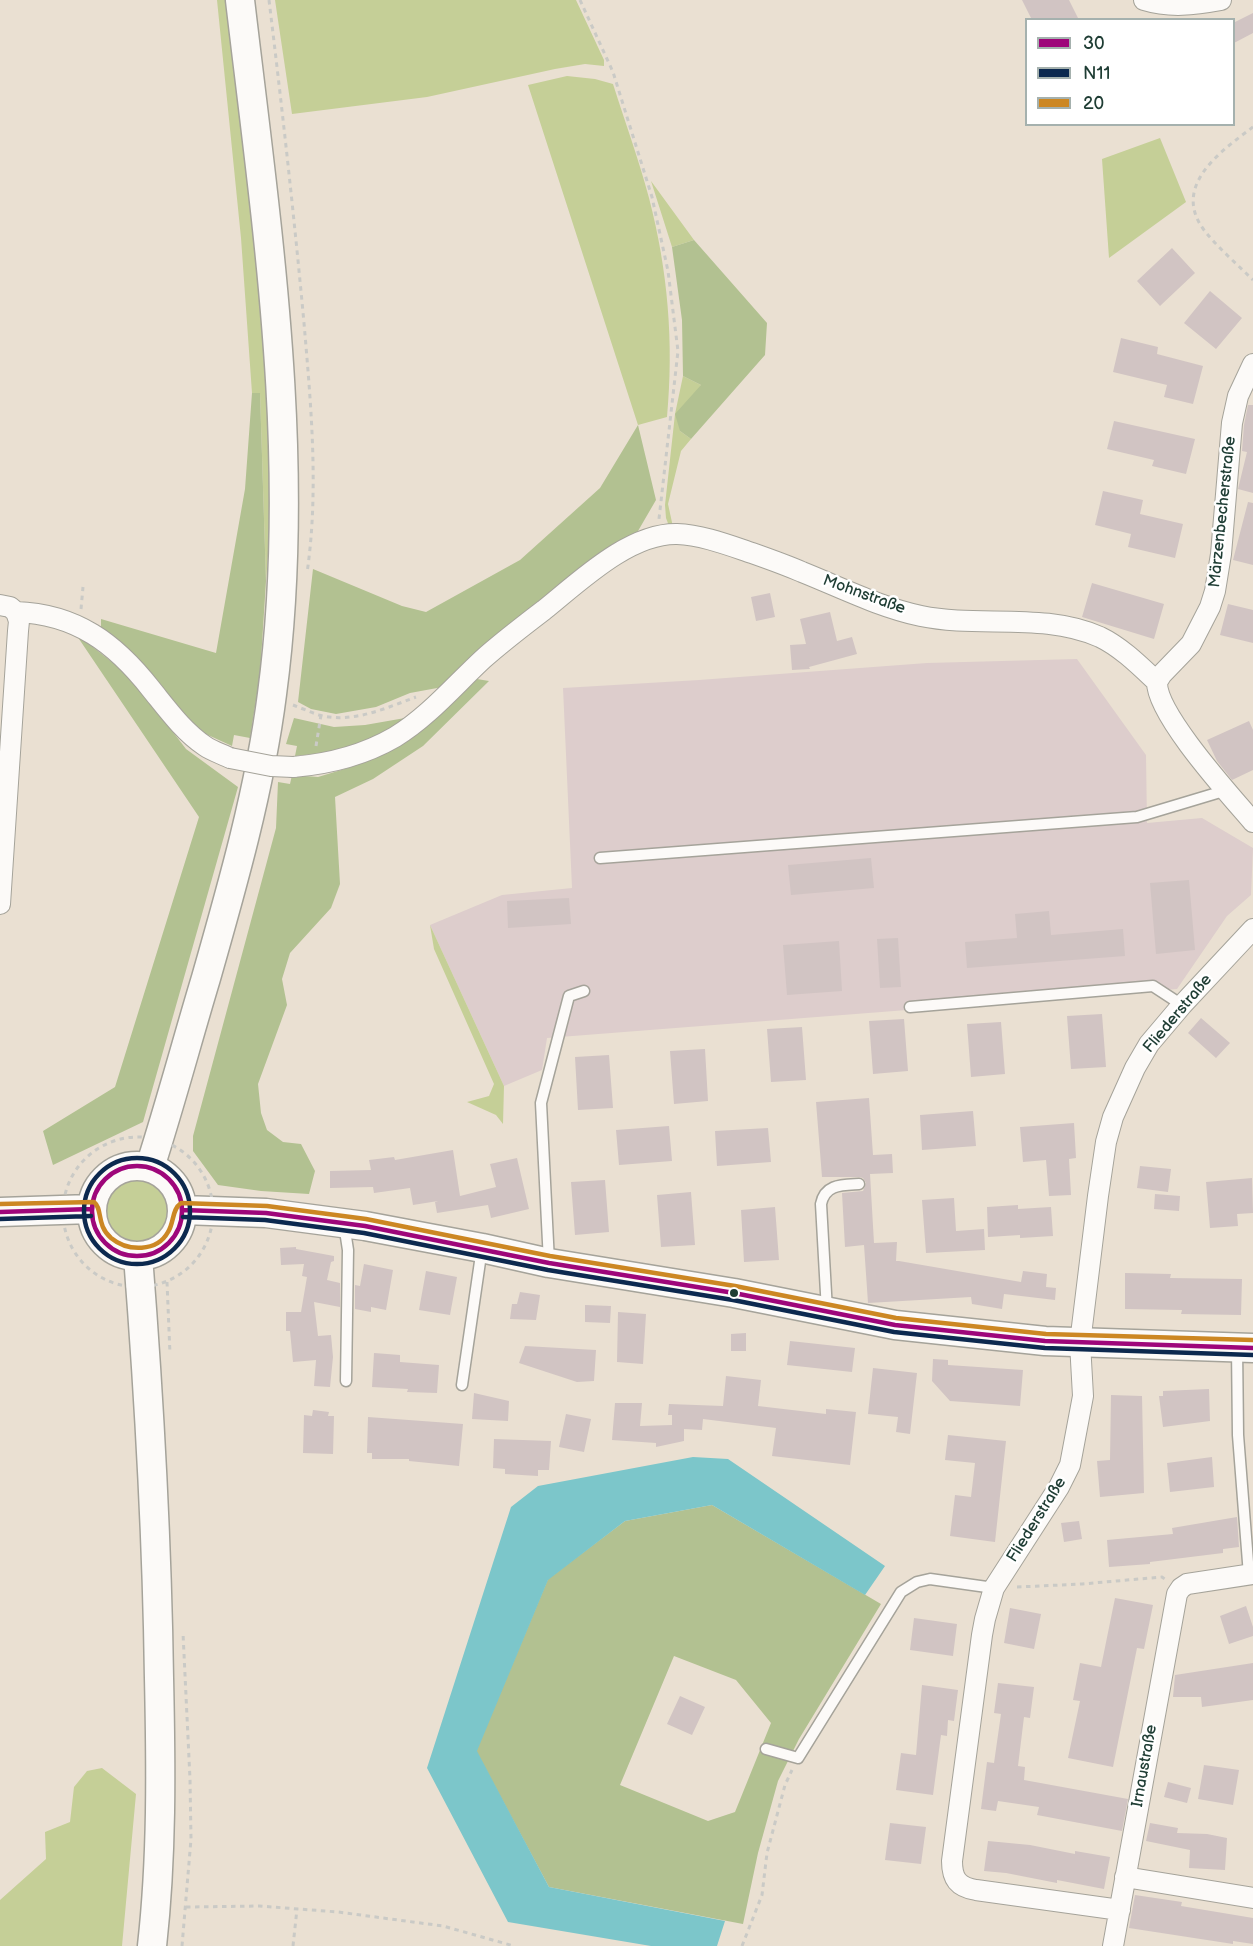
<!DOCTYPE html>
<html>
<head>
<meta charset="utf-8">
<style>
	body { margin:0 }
	#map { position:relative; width:1253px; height:1946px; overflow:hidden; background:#eae0d2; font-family:"Balsamiq Sans",sans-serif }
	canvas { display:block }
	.legend { position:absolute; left:1025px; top:18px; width:210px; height:108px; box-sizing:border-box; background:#fff; border:2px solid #a5b1ae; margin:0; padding:8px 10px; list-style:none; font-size:18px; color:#1f3d34 }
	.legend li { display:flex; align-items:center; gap:12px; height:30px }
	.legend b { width:30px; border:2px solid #a5b1ae }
</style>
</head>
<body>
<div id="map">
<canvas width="1253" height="1946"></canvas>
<ul class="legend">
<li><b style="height:8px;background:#9e067a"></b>30</li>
<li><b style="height:8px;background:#0c294f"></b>N11</li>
<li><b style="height:8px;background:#cc8723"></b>20</li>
</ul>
</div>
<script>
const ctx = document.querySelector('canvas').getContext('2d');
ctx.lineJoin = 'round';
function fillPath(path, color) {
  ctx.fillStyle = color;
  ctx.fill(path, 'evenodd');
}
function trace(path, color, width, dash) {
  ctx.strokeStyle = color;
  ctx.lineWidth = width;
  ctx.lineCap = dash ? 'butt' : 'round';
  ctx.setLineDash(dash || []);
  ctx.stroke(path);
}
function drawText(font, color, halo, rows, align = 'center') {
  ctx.font = font + ' "Balsamiq Sans",sans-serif';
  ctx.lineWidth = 5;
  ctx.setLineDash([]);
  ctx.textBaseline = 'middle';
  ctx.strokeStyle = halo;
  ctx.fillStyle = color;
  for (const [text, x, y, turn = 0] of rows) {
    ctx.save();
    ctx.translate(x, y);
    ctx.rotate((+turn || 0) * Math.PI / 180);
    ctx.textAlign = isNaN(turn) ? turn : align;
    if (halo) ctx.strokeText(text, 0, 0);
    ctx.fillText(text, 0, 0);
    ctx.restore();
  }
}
const industrial = new Path2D(`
	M1077,659l69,96 1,68 55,-5 51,30 -2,47 -24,21 -50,73 -630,49 -5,32 -38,16 -74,-161 72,-30 70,-7 -9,-200 136,-8 228,-17z`);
const green = new Path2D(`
	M217,0h11l25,213 22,251 -9,117 -6,-188h-8l-11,-155z
	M275,0h301l28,60v6l-19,-2 -30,5 -128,28 -135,17z
	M567,76l28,3 18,5c12,38 26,76 36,114 19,73 25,145 18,219l-29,8 -110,-340z
	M1160,138l26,64 -77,56 -7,-99z
	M651,181l43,59 -22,7z
	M683,376l18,9 -21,46 11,8 -10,12 -13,53 5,23 -4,-1 -3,-8 -1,-13 10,-91z
	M430,925l74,161 -1,38 -7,-9 -29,-13 22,-6 5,-12 -60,-135z
	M101 1209a36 36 0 1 1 72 0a36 36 0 1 1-72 0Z
	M102,1768l34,26 -14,152h-122v-46l46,-41 -1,-27 25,-10 4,-35 13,-16z`);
const forest = new Path2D(`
	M694,240l73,83 -2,32 -74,84 -11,-8 -5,-17 26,-29 -18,-9 -1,-56 -10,-73z
	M252,393h8l6,188 -6,94 -10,63 -16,-3 -2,11 -35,-16 -96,-100v-11l115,34 29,-164z
	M638,425l18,75 -18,31 -132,101 -58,54 -38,7 -34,14 -40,7 -25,-5 -13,-7 15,-133 89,37 24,6 94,-52 80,-72z
	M75,633l56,44 55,72 52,38 -95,335 -90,43 -10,-34 72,-44 84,-270z
	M477,679l12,2 -66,65 -50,33 -38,18 5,87 -9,24 -41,45 -8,26 5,26 -29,79 3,29 6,17 16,12 18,2 14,27 -6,23 -48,-3 -43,-6 -25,-34v-15l83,-308 2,-46 12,2 2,-9 26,2 33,-10 28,-11 37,-21z
	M294,718l40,9 31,-2 40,-7 -20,15 -50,19 -40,4 2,-10 -11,-2z
	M712,1505l169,99 -82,135 -21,42 -20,72 -15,71 -194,-37 -73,-136 72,-172 77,-58zM674,1656l62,24 35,43 -36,89 -27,9 -88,-36z`);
const water = new Path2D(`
	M693,1457l35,2 157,107 -20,29 -153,-90 -87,16 -77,59 -71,171 72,136 176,34 -8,25h-66l-143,-24 -81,-154 84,-261 27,-21z`);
const building = new Path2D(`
	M1022,0h47l10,20h-47z
	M1253,13v20l-19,10 -1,-20z
	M1172,248l23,25 -35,33 -23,-25z
	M1210,291l32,27 -26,31 -32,-26z
	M1121,338l37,9 -1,7 46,12 -10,38 -29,-7 3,-12 -54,-13z
	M1248,405h5v88l-15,-4 9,-37 -5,-1 2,-26z
	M1114,421l81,18 -9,35 -34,-8 2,-6 -47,-11z
	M1103,491l40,9 -3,14 43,10 -8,34 -47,-11 3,-13 -36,-9z
	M1248,502l5,1v62l-20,-5z
	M1092,583l72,21 -10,35 -72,-22z
	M770,593l5,24 -19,4 -5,-24z
	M1228,604l25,6v33l-33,-8z
	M830,612l7,29 15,-4 5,17 -48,13 1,2 -18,1 -2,-25 16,-1 -6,-25z
	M1249,721l4,9v40l-21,10 -15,-19 -10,-21z
	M871,858l3,30 -83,7 -3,-30z
	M1189,880l6,70 -39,4 -6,-71z
	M569,898l2,26 -63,4 -1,-27z
	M1049,911l2,24 72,-6 2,27 -158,12 -2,-26 52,-4 -2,-24z
	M898,938l3,49 -21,1 -3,-49z
	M839,941l3,50 -55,4 -4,-50z
	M1102,1014l4,53 -35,2 -4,-53z
	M1201,1018l29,25 -14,15 -28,-25z
	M904,1019l4,52 -35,3 -4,-53z
	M1001,1022l4,52 -34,3 -4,-53z
	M802,1027l4,53 -35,2 -4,-53z
	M705,1049l3,52 -34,3 -4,-53z
	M609,1055l4,53 -35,2 -3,-53z
	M869,1098l4,57 19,-1 1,19 -23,1 4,69 23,-1 -1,19h3l122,21 2,-11 24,3 -1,13 10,1 -1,12 -51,-6 -2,15 -30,-5 -1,-7 -103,6 -4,-58 -19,2 -3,-54 21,-2 3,-8 -3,-5 -4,-1h-37l-6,-75z
	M973,1111l3,35 -54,4 -2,-35z
	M1074,1123l2,35 -7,1 2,36 -22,1 -3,-36 -23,2 -3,-35z
	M669,1126l3,35 -53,4 -3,-35z
	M768,1128l3,34 -54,4 -2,-35z
	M453,1150l7,46 36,-9 -6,-23 27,-6 12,51 -38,9 -3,-13 -51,8 -2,-11 3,-1 -25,4 -3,-17 -36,5 -1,-6 -43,1v-17l41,-1 -2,-10 25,-3 1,3z
	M1140,1166l31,3 -3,23 -31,-4z
	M1252,1178l1,35 -16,1 1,12 -28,2 -4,-46z
	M605,1180l4,52 -34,3 -4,-53z
	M691,1192l4,53 -34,2 -4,-52z
	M1155,1194l25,2 -1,15 -25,-2z
	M954,1198l2,33 28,-2 1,21 -59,3 -4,-53z
	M1018,1205v4l33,-2 2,29 -33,2v-3l-32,2 -1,-30z
	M775,1207l4,53 -35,2 -3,-52z
	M296,1247v2l38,7v5l-3,1 -4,18 13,3v24l-26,-5 4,34 13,-1 2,22 -3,30 -16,-1 2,-26 -23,2 -3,-31h-4v-19h15l6,-35 -5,-1 2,-12 -23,1 -1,-17z
	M364,1264l29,6 -7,40 -15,-3v5l-16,-3v-24l5,1z
	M426,1271l31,6 -7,38 -31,-5z
	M1125,1273l46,1 -1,4 72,1 -1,36 -60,-1 1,-4 -57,-1z
	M520,1292l20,3 -4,25 -26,-1 2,-15h5z
	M585,1305l26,1 -1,17 -25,-1z
	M618,1312l28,2 -3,50 -26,-2z
	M746,1333v18h-15v-17z
	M790,1341l65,7 -3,24 -65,-7z
	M525,1346l71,4 -2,31 -17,1 -58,-19z
	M374,1353l26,2v7l39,3 -2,28 -30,-1 1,-3 -36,-2z
	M933,1359l15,1v5l75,5 -3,36 -70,-5 -18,-20z
	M873,1368l44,5 -7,61 -14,-2 2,-15 -30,-3z
	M726,1376l35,4 -3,26 68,8v-5l30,3 -6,53 -78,-9 4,-28 -73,-9 -1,11 -18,-1v12l-28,6v-4l-44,-3 3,-37h27l-2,23 32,-1v-10h-4l1,-11 54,2z
	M1209,1389l1,32 -47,6 -4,-31h4v-5z
	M474,1393l35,8 -1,20 -36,-2z
	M1111,1395l31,1 2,97 -44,4 -3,-36 13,-1z
	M313,1410l16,2 -1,4h6l-1,38 -30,-1 1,-38 8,1z
	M566,1414l25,5 -7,33 -25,-5z
	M368,1417l95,7 -4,42 -50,-5v-2h-37v-6h-5z
	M948,1435l58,6 -11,101 -45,-6 5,-41 16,2 4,-34 -30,-3z
	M494,1439l57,2 -2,29h-11v6l-33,-2v-5l-12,-1z
	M1212,1457l2,30 -44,5 -3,-29z
	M1237,1517l2,30 -16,2v4l-73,9v2l-41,3 -2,-27 66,-6 -1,-6z
	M1079,1521l3,18 -18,3 -3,-19z
	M1115,1598l38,7 -9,44 -7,-1 -24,119 -45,-9 12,-57 -7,-1 7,-37 21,4z
	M1246,1606l7,21v9l-24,8 -9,-28z
	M1010,1608l31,6 -7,35 -30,-6z
	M914,1618l43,6 -4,32 -43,-6z
	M1253,1663v37l-51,7 -1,-10h-28l2,-22z
	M998,1683l36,4 -4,31 -6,-1 -6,49 7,1 -1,13 104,19 -6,32 -85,-16 2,-8 -41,-6 -2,10 -15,-2 6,-47 7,1 7,-49 -7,-1z
	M922,1685l36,5 -4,31 -6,-1 -1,16 -6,-1 -8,60 -37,-5 5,-37 15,2z
	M680,1696l25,11 -13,28 -25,-11z
	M1204,1765l35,5 -6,35 -35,-6z
	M1168,1782l23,6 -4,15 -23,-6z
	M890,1823l36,4 -5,37 -36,-4z
	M1150,1823l28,5 -1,5 30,1 20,4 -2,32 -36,-2 1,-18 -44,-9z
	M988,1841l42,4 45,9v-3l35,6 -6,32 -47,-9v3l-51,-10 -22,-2z
	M1135,1895l47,7 -1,4 72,12v26l-20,-3v3l-104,-16z`);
const path = new Path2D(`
	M269,0c13,107 25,215 35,323 7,82 15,168 3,250
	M580,0l33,72 39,125 16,74 10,80 -19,168
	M1253,127c-32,24 -82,59 -49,103 14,18 33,34 49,50
	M81,609l2,-22
	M293,705c8,3 17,7 26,10 33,9 67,-7 97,-18
	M316,746l5,-31
	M63 1212a75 75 0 1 1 150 0a75 75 0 1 1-150 0Z
	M167,1282l3,72
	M1017,1587l65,-3 80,-7 4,3
	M186,1907l73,-1 79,6 105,14 71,20
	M182,1946l9,-107 -1,-60 -7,-146
	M293,1946l4,-37
	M742,1946l20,-51 5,-42 18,-68 7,-15`);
const lane = new Path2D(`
	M600,858l537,-41 90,-27
	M910,1007l243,-21 29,19
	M344,1224l4,26 -2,131
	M549,1262l-8,-159 28,-107 15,-5
	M827,1311l-6,-107c4,-20 21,-19 38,-20
	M1237,1347l1,88 11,140
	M462,1385l20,-137
	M766,1749l32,9 103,-166 16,-10 13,-3 64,9`);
const street = new Path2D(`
	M1144,0c26,8 50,5 77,0
	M0,605l10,2 6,5
	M16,612c60,2 99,31 135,77 17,21 32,42 54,57 7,5 17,8 25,12
	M1157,682l5,-8 29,-30 19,-37 5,-16 6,-37 11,-131 6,-27 15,-32
	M293,767c36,-3 71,-12 102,-30 33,-20 60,-52 88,-78 19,-17 40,-33 61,-49 35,-28 85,-77 133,-76 25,1 51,11 75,19 17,6 34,12 50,19 40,16 77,35 119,44 58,12 123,-4 179,21 21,10 40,29 57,45 -1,32 73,113 96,140
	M0,904l18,-273 1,-10 -3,-9
	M1125,1877l128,21
	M1120,1910l-144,-20c-18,-3 -24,-11 -24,-29l30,-226 3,-16 9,-31 65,-101 11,-22 13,-69 -3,-53 18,-147 8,-54 7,-25 22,-49 14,-24 33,-39 71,-76
	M1113,1946l64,-352 4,-6 6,-4 66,-10`);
const secondary = new Path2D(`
	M92 1211a45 45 0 1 1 90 0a45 45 0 1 1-90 0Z
	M150,1167c20,-62 37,-126 56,-189 26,-91 54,-189 66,-284 31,-231 -5,-465 -32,-694
	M183,1210l83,3 99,13 117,22 67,15 185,30 161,32 150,16 208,7
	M0,1212l91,-3
	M138,1256c11,140 19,282 21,422 2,90 3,179 -7,268`);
const streetBridge = new Path2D(`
	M230,758l41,8 22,1`);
const bus1 = new Path2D(`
	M92 1211a45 45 0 1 1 90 0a45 45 0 1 1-90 0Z
	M183,1210l83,3 99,13 184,37 185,30 161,32 150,16 208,7
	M0,1212l91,-3`);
const bus2 = new Path2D(`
	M84 1211a53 53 0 1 1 106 0a53 53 0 1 1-106 0Z
	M183,1217l82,3 99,13 184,37 185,30 161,32 151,16 208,7
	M0,1219l91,-3`);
const bus3 = new Path2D(`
	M0,1204l94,-2c9,7 2,23 17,36 17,14 46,14 57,-6 6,-9 4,-23 13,-29l86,3 99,13 184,37 185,30 161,32 150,16 207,6`);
const markers = [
	[734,1293,5,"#1f3d34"]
];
const streetNames = [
	["Märzenbecherstraße",1223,512,-84],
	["Mohnstraße",864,595,20],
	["Fliederstraße",1178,1014,-50],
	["Fliederstraße",1037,1520,-58],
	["Irnaustraße",1145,1766,-80]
];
fillPath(industrial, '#ddcdcc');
fillPath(green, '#c5cf97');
fillPath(forest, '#b2c191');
fillPath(water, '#7cc6ca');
fillPath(building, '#d1c4c3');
trace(lane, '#a5a39a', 13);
trace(street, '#a5a39a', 22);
trace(secondary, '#a5a39a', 31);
trace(path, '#cacac6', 3, [4.5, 4.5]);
trace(lane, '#fcfaf8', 10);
trace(street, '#fcfaf8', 20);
trace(secondary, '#fcfaf8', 28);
trace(streetBridge, '#a5a39a', 22, []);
trace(streetBridge, '#fcfaf8', 20);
trace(bus1, '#9e067a', 4.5);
trace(bus2, '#0c294f', 4.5);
trace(bus3, '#cc8723', 4.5);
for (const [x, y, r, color] of markers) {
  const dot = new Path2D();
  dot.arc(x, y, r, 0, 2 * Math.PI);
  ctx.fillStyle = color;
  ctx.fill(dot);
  trace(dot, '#fff', 2);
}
drawText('16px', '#1f3d34', '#fff', streetNames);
</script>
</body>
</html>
